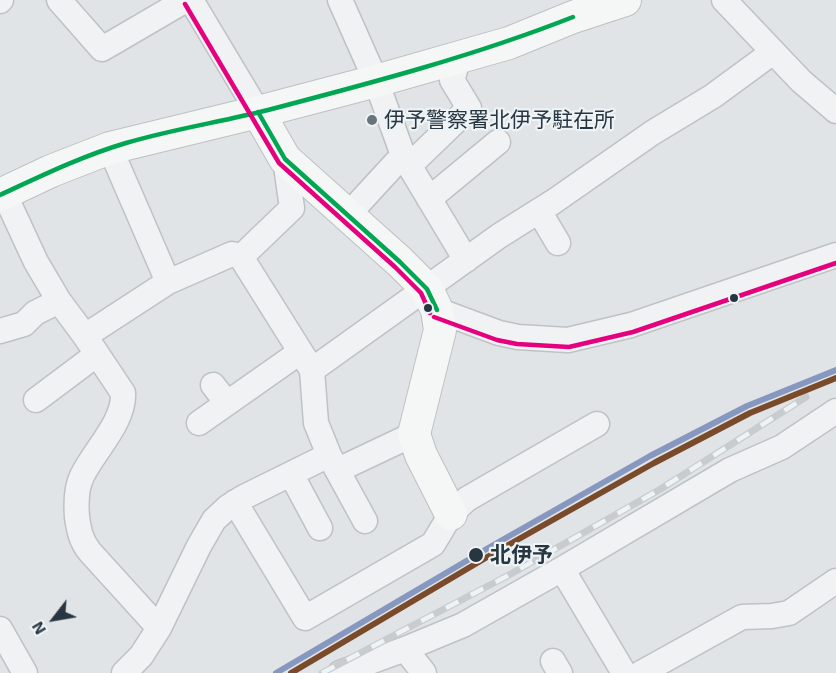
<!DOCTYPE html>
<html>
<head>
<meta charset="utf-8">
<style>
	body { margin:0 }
	#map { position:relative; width:836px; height:673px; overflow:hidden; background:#e1e4e6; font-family:"Exo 2",sans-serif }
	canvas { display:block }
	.north { position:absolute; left:24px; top:589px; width:60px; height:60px; -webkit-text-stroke:4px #eef3f6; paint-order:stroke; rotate:239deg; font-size:16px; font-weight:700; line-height:24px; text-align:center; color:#273641 }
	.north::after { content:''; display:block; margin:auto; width:21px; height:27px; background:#273641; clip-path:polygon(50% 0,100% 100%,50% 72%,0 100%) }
</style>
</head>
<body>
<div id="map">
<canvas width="836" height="673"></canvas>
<div class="north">N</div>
</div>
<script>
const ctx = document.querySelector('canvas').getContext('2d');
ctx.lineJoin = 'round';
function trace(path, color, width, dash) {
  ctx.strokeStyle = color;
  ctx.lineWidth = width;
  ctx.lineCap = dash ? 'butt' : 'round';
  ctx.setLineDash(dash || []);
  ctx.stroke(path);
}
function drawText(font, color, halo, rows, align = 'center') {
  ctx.font = font + ' "Exo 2","Noto Sans JP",sans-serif';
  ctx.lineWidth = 4.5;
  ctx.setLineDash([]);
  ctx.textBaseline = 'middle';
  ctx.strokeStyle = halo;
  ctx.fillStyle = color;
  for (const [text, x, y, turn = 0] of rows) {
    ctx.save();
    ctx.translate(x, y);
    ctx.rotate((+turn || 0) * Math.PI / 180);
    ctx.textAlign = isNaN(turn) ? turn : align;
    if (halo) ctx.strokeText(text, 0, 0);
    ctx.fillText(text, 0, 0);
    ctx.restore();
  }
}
const minor = new Path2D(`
	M59,0l43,49 84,-49
	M191,0l67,112
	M340,0l36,81 27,74 63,105
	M724,0l77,81 35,30
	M0,1l1,-1
	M110,148l58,134
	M409,166l60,-58 -17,-28 3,-9 -7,-12
	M4,193l32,69 23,39 26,35 38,57c2,28 -29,58 -41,83 -6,12 -6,28 -5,41 2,14 4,24 13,35l69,76
	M429,199l69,-57
	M539,211l19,32
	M347,216l56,-61
	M241,257l51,-49 -7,-49
	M437,310l62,23 19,4 50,3 63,-15 205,-70
	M0,331l24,-7 11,-11 24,-12
	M85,336l83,-54 64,-28 9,3 71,113
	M213,385l14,18
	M36,400l60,-45
	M199,423l101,-71
	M330,457l35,64
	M338,470l76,-36
	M291,474l29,54
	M235,502l70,116 128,-74 18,-30 16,-15 130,-75
	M562,569l62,104
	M0,629l25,44
	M405,649l19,24
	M553,661l7,12
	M124,673l17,-17 18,-28 40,-82 15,-26 14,-13 16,-10 85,-42 -13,-32 -4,-53 187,-134 54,-34 99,-69 61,-37 60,-44
	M340,673l65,-24 58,-24 99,-56 168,-99 52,-23 54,-36
	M641,673l101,-56 30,-1 17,-3 47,-32`);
const major = new Path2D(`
	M258,112l27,47 115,103 27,27 10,21 3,20 -26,104 7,21 30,59
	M0,195l51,-24 59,-23 148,-36 118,-31 133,-38 64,-26 52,-17`);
const rail = new Path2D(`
	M322,673l187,-98 150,-85 147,-93`);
const bus1 = new Path2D(`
	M258,112l27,47 115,103 27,27 10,21
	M0,195c41,-19 82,-39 126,-52 47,-14 95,-21 142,-33 103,-27 206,-54 305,-93`);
const bus2 = new Path2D(`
	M185,4l94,159 116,104 26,26 9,20
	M434,317l63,23 20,4 52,3 64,-15 203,-69`);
const rail1 = new Path2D(`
	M276,673l214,-126 160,-91 97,-50 89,-36`);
const rail2 = new Path2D(`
	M291,673l203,-120 160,-90 96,-50 86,-35`);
const markers = [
	[372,120,6,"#68737b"],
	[734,298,5,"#273641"],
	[428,308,5,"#273641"],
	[476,555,8,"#273641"]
];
const poiNames = [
	["伊予警察署北伊予駐在所",384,120]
];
const stopNames = [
	["北伊予",490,555]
];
trace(minor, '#bfc2c4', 27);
trace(major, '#bdc1c4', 34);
trace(minor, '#f0f2f3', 24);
trace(major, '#f5f6f6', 32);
trace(rail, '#c9ccce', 7);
trace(rail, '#eef3f6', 4.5, [14]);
trace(bus1, '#00a651', 4.5);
trace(bus2, '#e5007d', 4.5);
trace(rail1, '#8798c0', 6);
trace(rail2, '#7a4b2a', 6);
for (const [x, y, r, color] of markers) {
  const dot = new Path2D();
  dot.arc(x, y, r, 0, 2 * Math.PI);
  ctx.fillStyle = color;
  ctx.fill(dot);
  trace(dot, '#eef3f6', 2);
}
drawText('21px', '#273641', '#eef3f6', poiNames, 'left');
drawText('bold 21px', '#273641', '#eef3f6', stopNames, 'left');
</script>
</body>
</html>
